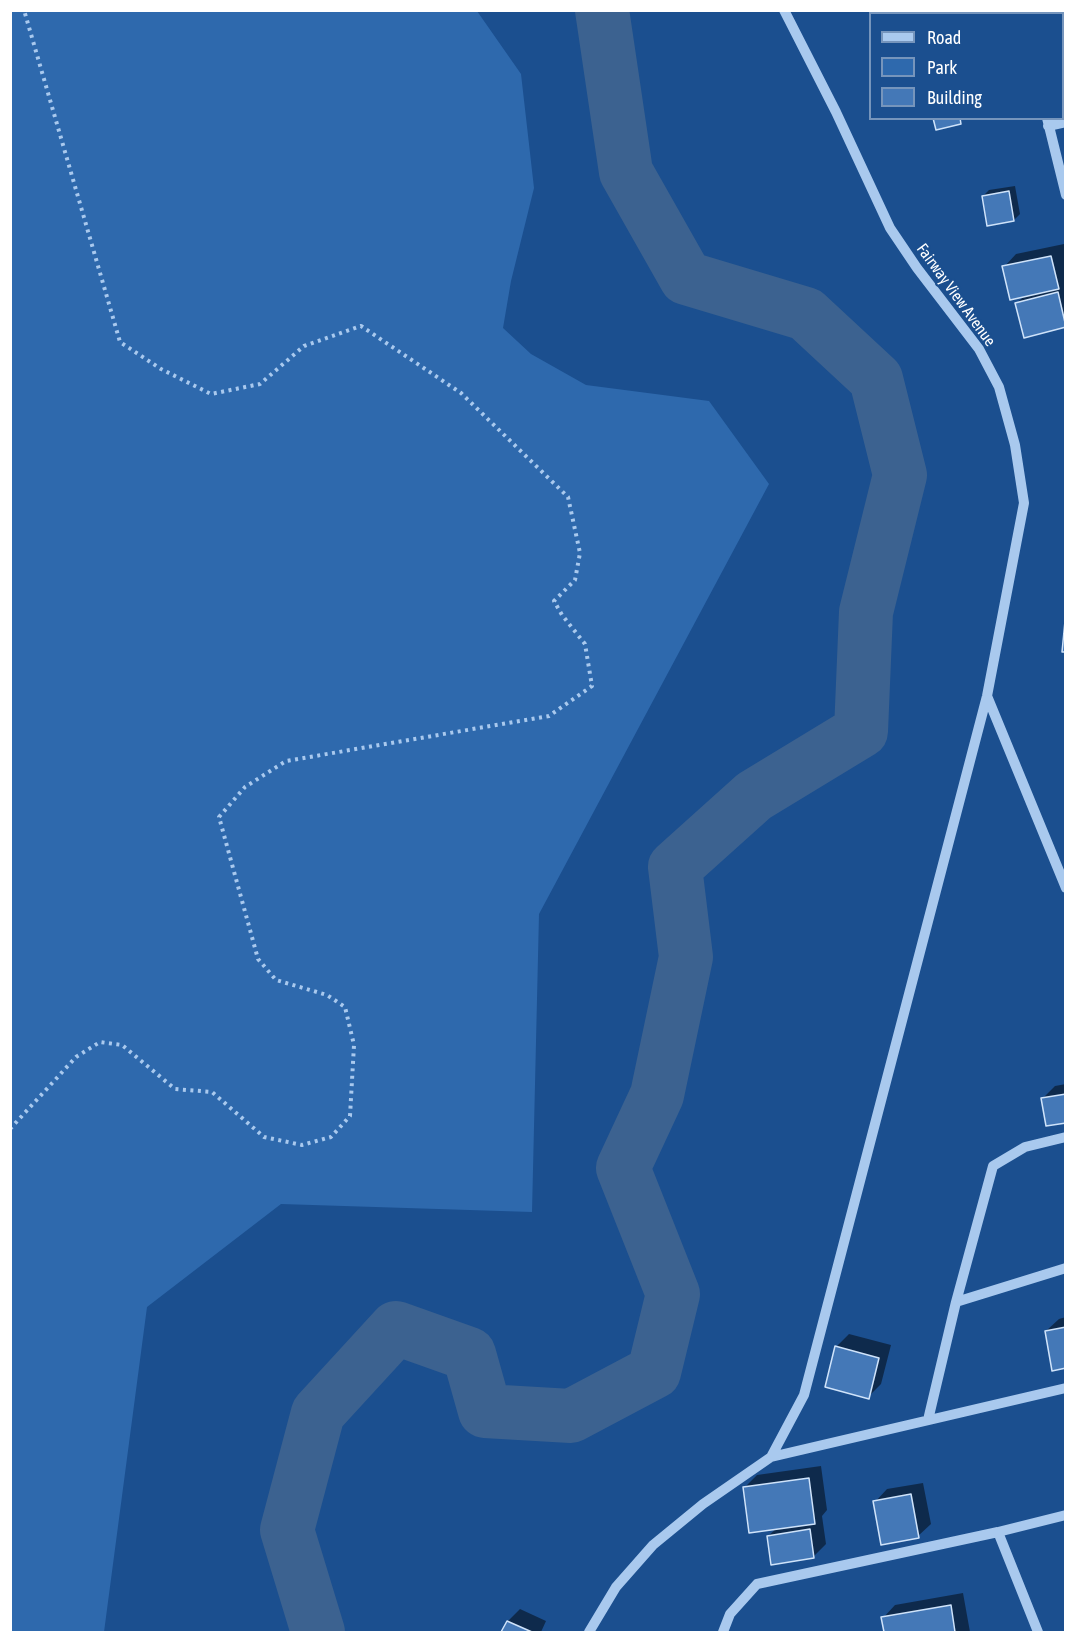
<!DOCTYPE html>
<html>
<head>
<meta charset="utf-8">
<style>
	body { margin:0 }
	#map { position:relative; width:1076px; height:1643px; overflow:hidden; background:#1b4f8f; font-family:"Asap Condensed",sans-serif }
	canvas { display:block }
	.frame { position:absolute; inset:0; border:12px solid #fff; pointer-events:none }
	.legend { position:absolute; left:869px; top:12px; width:195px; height:108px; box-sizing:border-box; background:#1b4f8f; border:2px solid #7695bc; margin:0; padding:8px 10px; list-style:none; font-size:18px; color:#fff }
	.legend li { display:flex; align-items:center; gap:12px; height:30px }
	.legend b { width:30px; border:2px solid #7695bc }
</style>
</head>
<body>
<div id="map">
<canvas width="1076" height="1643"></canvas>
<div class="frame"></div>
<ul class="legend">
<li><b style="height:8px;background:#a9c9ee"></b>Road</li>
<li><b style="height:16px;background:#2e69ad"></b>Park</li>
<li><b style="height:16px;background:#4478b7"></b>Building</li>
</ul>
</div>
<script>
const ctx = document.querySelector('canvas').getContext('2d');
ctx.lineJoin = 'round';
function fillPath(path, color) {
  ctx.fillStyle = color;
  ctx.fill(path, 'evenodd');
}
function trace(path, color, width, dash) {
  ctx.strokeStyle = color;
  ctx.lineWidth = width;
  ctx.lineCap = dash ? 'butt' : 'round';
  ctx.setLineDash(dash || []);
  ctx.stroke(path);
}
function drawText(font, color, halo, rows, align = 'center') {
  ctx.font = font + ' "Asap Condensed",sans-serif';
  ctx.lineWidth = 4.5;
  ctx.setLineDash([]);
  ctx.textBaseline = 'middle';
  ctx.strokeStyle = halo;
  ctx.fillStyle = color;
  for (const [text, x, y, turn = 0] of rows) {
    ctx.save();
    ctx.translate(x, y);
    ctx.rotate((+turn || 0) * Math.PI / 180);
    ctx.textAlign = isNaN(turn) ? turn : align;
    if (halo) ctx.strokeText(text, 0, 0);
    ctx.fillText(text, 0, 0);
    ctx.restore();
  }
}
const green = new Path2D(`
	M11,10l466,1 44,63 13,114 -23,93 -8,47 28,26 55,31 123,16 60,83 -230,430 -7,298 -251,-8 -134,103 -43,325h-93z`);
const shadow = new Path2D(`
	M1015,186l5,28 -6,6 -31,-24 6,-6z
	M1064,244l2,9v73l-49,-23 7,-7 -20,-29 12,-13z
	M1066,1084v37l-23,-23 12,-12z
	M1066,1317v49l-20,-35 13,-12z
	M849,1334l42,11 -10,39 -13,13 -32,-50z
	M821,1466l6,44 -5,6 4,28 -13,13 -45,-21 9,-8 -32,-41 12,-12z
	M923,1483l8,41 -13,12 -43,-34 12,-13z
	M963,1593l7,39h-85l-2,-14 12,-13z
	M520,1609l26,12 -5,11h-38l5,-11z`);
const river = new Path2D(`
	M318,1632l-31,-102 31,-117 78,-85 73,26 16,57 86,5 83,-44 19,-78 -50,-126 34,-73 29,-138 -11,-90 79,-71 107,-65 5,-119 34,-137 -24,-96 -70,-65 -120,-36 -60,-106 -24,-162`);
const building = new Path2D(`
	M912,10h18l-11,4h-6z
	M1062,26h4l-1,35 -3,-13z
	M933,118h27l1,6 -25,6z
	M1009,191l5,30 -27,5 -5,-30z
	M1051,256l8,33 -49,11 -8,-34z
	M1058,292l8,35 -42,11 -9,-35z
	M1065,621h1v31h-4z
	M1066,1094v29l-20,3 -5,-28z
	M1066,1327v41l-14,3 -7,-40z
	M835,1346l44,12 -10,41 -44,-12z
	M809,1478l6,46 -66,9 -6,-46z
	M911,1494l8,44 -38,7 -8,-44z
	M810,1529l4,29 -43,7 -4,-29z
	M951,1605l4,27h-71l-3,-15z
	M507,1621l25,11h-31z`);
const path = new Path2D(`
	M10,1129l66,-72 24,-15 22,3 53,44 37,3 52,45 38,8 29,-8 19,-21 4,-71 -9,-38 -18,-12 -51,-15 -18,-21 -39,-142 26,-30 41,-26 263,-45 43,-30 -7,-42 -23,-29 -8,-14 21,-21 5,-27 -12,-56 -107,-104 -100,-67 -57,20 -44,38 -49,10 -50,-25 -41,-27 -96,-332`);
const minor = new Path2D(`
	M1020,10l1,4
	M1047,118l19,77
	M1048,126l18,-4
	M987,696l79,192
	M956,1302l110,-34
	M928,1420l28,-118 37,-136 32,-19 41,-10
	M771,1457l295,-69
	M998,1532l40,100
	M589,1632l27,-45 37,-42 50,-41 68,-47 33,-62 183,-699 37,-193 -9,-58 -16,-58 -20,-38 -62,-81 -27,-40 -54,-116 -52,-102
	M723,1632l7,-18 27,-30 241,-52 68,-17`);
const streetNames = [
	["Fairway View Avenue",956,295,54]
];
fillPath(green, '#2e69ad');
fillPath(shadow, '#0007');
trace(river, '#3c6290', 54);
fillPath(building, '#4478b7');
trace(building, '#cfe3fa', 1.5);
trace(path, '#a9c9ee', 4, [3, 4.5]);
trace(minor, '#a9c9ee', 10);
drawText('16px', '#fff', '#1b4f8f', streetNames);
</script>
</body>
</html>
